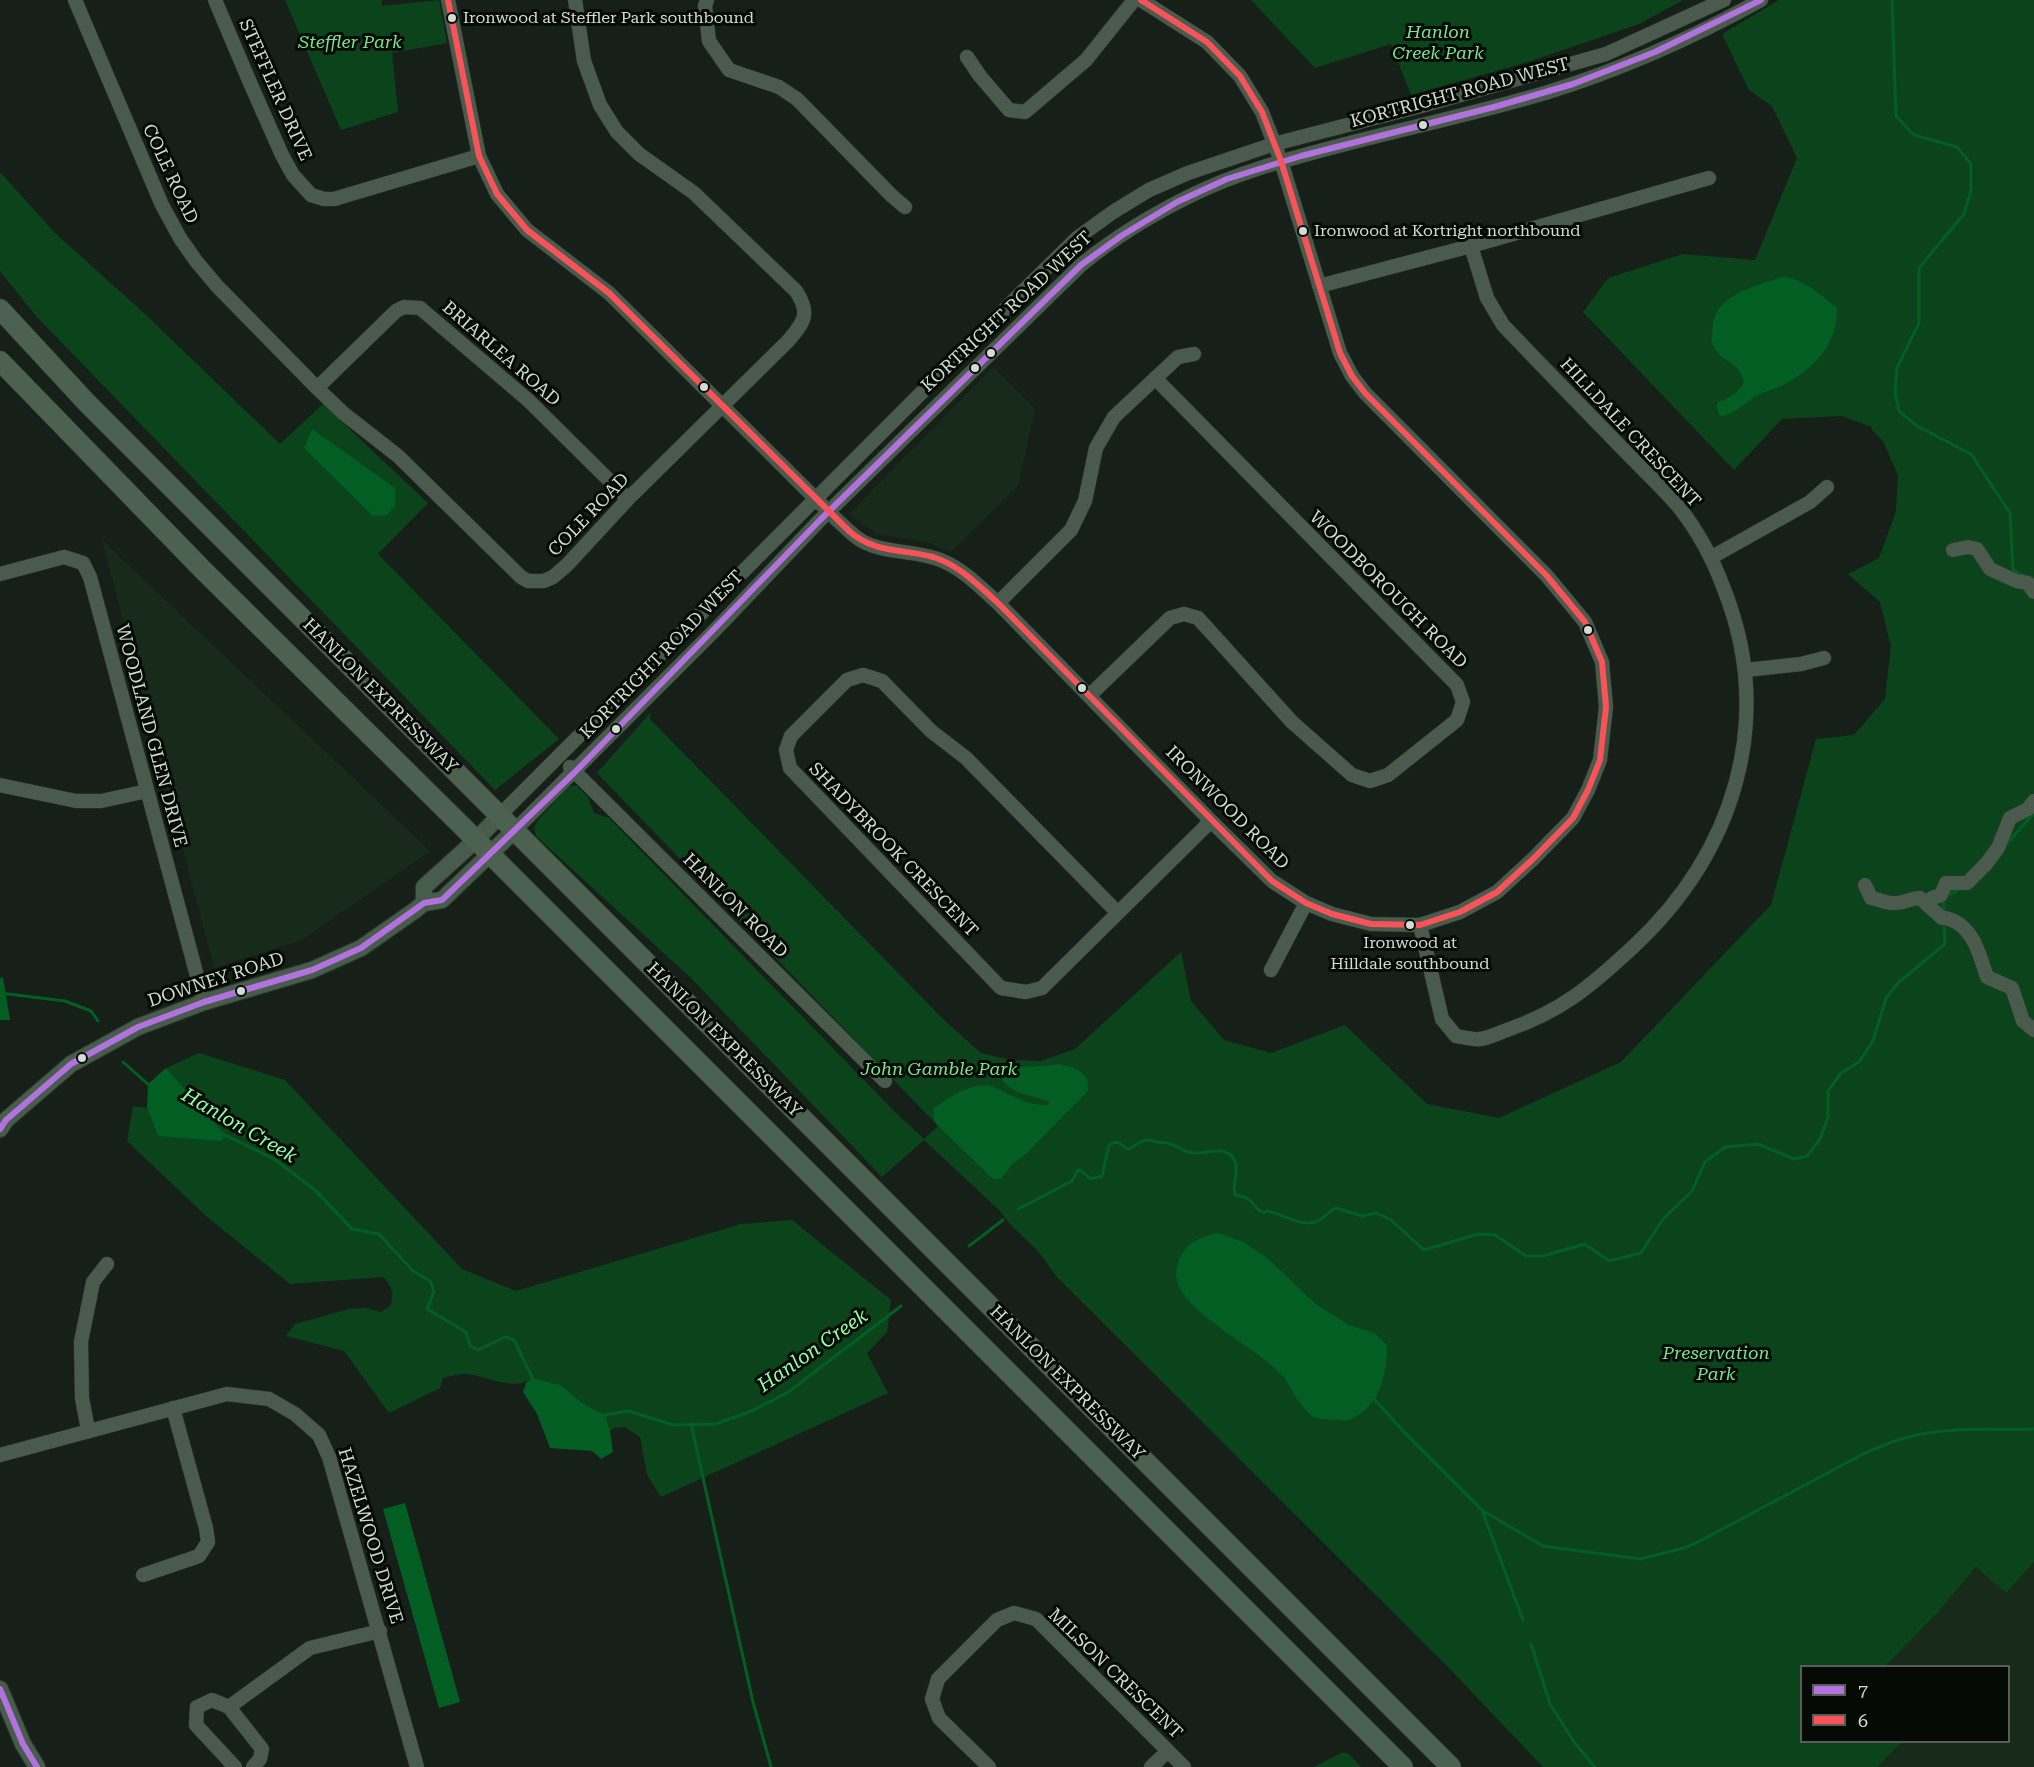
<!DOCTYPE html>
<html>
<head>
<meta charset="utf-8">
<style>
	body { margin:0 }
	#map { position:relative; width:2034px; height:1767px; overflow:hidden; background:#162018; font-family:"Roboto Serif",serif }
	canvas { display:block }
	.legend { position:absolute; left:1800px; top:1665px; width:210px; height:78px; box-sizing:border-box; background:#050a05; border:2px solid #575e57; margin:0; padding:8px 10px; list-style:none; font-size:18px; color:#d2dcd3 }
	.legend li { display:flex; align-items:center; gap:12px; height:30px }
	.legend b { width:30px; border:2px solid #575e57 }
</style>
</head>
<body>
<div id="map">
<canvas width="2034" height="1767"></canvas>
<ul class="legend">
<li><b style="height:8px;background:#b272dd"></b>7</li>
<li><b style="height:8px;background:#f75359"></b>6</li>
</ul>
</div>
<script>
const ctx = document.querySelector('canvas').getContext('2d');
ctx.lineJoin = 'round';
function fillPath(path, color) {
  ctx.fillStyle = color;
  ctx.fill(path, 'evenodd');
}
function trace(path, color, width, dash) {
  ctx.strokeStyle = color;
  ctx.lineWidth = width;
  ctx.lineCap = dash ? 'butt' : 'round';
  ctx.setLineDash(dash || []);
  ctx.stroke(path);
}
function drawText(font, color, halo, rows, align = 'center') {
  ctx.font = font + ' "Roboto Serif",serif';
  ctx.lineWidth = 6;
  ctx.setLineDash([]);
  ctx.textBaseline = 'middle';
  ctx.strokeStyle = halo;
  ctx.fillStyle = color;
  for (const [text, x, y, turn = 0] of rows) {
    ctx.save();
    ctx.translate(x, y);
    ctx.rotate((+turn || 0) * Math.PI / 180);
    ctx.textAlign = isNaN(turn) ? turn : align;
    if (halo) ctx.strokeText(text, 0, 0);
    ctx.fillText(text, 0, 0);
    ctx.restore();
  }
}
const built = new Path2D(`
	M993,367l42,42 -17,77 -67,66 -25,-10 -49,-8 -28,-20z
	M102,540l328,311 -128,89 -88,28z
	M2034,1562v205h-157l25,-25h106v-76h-123l92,-99 29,26z`);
const green = new Path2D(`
	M285,0h97v6l57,-6 8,43 -55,10 6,59 -57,18z
	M1251,0h432l-44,24 -108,37 -120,34 -20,-51 -76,24z
	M1779,0h255v1562l-28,31 -30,-26 -39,46 -52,53h-83v76h100l-25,25h-334l-95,-100 -391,-390 -19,-26 -29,-28 -10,-13 -75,-70 -42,37 -190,-198 -156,-143 -2,-9 5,-8 30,-33h8l11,11 6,16 15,5 285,293 30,28 14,-13 -341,-353 54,-61 -1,7 294,301 37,33 30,7 29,1 35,-12 106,-97 10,49 33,39 47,13 74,-28 82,79 72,14 122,-56 150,-157 45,-166 38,-4 31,-36 6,-53 -11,-44 -32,-28 31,-16 17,-47 2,-36 -15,-34 -11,-11v-3l-30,-11 -60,3 -48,51 -151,-158 25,-34 75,-24 72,6 42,-102 -25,-52 -23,-16 -27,-56z
	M0,172l55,61 90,81 135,130 43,-40 105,99 -50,51 181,185 -64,51 -459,-474 -36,-45z
	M199,1053l86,27 177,189 54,22 225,-67 51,-4 99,80 -4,32 -20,21 21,40 -227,104 -14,-22 -7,-38 -15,-10 -11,1 -4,3 -5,-16 -23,-12 -21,-18 -29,-7c-18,14 -45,-2 -65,-4 -7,-1 -16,2 -24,4l-3,10 -51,25 -45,-62 -58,-15 9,-12 54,-15 16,-1 16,4 10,-7c3,-13 1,-19 -8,-28l-93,7 -84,-68 -79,-75 6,-35 14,2 11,28 66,-3 -58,-65z
	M1341,1753h7l13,14h-47z`);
const water = new Path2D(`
	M1782,277c20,0 40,19 55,31 0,36 -21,59 -52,76 -9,5 -20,7 -29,12 -12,7 -22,20 -36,20l-3,-8 1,-6c13,-5 22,-9 26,-21 -2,-5 -5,-12 -10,-16 -8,-6 -15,-8 -20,-18 -4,-7 -2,-15 -1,-23 3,-29 45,-39 69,-47z
	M312,429l83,59v18l-8,9 -14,1 -69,-68z
	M3,977l7,43h-10v-42z
	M1057,1064c17,3 33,7 31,27l-61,62 -15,11 -11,15h-8l-55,-53 -4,-6 -1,-11c15,-11 43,-31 63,-21 17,8 32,18 53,17v-4c-19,-6 -42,-7 -50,-27 14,-12 39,-5 58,-10z
	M166,1068l58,65 -2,8 -64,-5 -11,-28 1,-24z
	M1218,1233l25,9 23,15 51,48 32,20 25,8 13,12c0,26 -5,53 -27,69 -4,2 -8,6 -12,6 -4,1 -9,0 -14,0 -6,-1 -16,0 -22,-4 -12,-9 -19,-25 -27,-37 -4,-5 -11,-11 -16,-16 -25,-20 -75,-48 -90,-76 -4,-8 -3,-19 0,-27 6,-17 23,-24 39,-27z
	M532,1378l29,7 21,18 23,12 5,16 3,21 -12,7 -9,-8 -42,-3 -13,-34 -14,-22 3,-9z
	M405,1503l55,199 -21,6 -56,-199z`);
const stream = new Path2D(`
	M1892,0l4,116 18,19 43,12 14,17v26l-7,24 -45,54v55l-22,45 -2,24 4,19 18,15 54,28 39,59 3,57 11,6
	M2006,845l28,-32
	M1944,913l-1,-15 19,-10
	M0,993l65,8 26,10 7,10
	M123,1062l26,23
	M221,1133l53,26 41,31 37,39 27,5 34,37 17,10 4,10 -7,18 39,23 4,14 8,4 27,-13 9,3 20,41
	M1018,1209l54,-28 6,-11 5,2 7,7 12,-3 7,-31c10,-6 11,-1 18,4 8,-1 12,-9 21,-9 3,0 7,2 9,2 3,1 7,0 10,1 8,1 16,9 26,10 13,1 31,-8 40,5 8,11 -2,25 2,37 22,3 15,12 29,18l3,-2c14,2 35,16 48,11 8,-3 13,-10 21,-14l26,8 14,-3 15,7 33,30 54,-16 17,1 31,21h17l42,-12 24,17 32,-8 22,-34 29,-28 13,-29 20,-15 33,-3 36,15 13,-3 13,-17 8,-22v-26l13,-18 18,-11 14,-21 13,-43 13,-16 46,-38 -1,-22
	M969,1246l34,-26
	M1374,1399l33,36 76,76 60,35 97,13 44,-11 14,-6 167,-89c18,-8 37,-16 57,-19 36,-7 75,-4 112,-5
	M604,1415l25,-4 44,14 42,-1 32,-11 40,-20 114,-87
	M691,1424l62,278 18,65
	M1483,1513l40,107
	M1531,1644l19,60 24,38 21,25`);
const minor = new Path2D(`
	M75,0l87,205 18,33 16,23 21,25 100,102 26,25 55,43 123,121 7,4h16l9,-4 14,-12 61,-66 160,-158c16,-19 23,-27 8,-50l-102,-98 -55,-39 -22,-22 -17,-27 -16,-44 -9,-61
	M215,0l36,85 31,70 11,20 18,20 13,4h10l145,-43
	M448,0l31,156 18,38 30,36 82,63 228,227c8,7 16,16 25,21 23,13 56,9 81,20 21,9 38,27 55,42l213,218 61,60 34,22 26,11 39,10 49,1 40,-13 37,-20 36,-33 40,-41 15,-28 12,-30 6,-53 -4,-45 -17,-40 -38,-46 -182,-183 -13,-17 -12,-23 -59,-192 -19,-49 -22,-36 -33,-34 -66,-42
	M707,0l-2,6 4,35 20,29 50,17 18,12 95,97 13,11
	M967,57l13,19 29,34 16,2 61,-52 48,-60
	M1319,286l152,-40 238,-68
	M317,388l79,-77 8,-4 16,1 108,92 100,99
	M1953,550l15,-3 9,2 13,20 26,12 12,2 6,9
	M1712,557l98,-55 17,-15
	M0,574l64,-17 19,6 7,14 114,425
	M998,603l73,-73 14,-29 11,-53 18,-31 64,-60 16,-3
	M1746,670l55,-6 23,-6
	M1090,695l80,-77 14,-4 14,4 94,104 60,53 18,6 18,-6 69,-55 6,-18 -6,-17 -302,-307
	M570,767l315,314
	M0,785l76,16h25l46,-10
	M500,815l516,-517 61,-60 36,-26 36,-22 39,-17 86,-29 151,-39 181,-51 118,-54
	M515,830l200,-200 105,-110 261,-255c34,-28 72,-51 111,-70 46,-23 97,-36 146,-49 69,-18 139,-33 207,-53 75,-23 147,-55 216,-93
	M1865,885l6,13c7,1 17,6 25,5 8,0 15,-5 24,-5l22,20
	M1929,904l3,-6 9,-3 5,-12h21l19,-19 12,-16 12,-30 18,-9 6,-8
	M1117,912l-151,-154 -35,-27 -49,-50 -19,-6 -16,5 -56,56 -5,14 4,18 211,220 25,4 16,-4 169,-167
	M1946,918c27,7 33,35 41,59l25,11 11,33 11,9
	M1420,925l22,94 14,17c7,1 17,4 24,3 9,-1 18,-6 27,-9 55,-19 84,-44 126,-83 101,-94 143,-226 91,-358 -11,-30 -26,-58 -46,-83 -17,-20 -38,-39 -56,-58 -40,-41 -80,-82 -119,-123l-16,-27 -16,-52
	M1271,970l35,-67
	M88,1430l-6,-32 -1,-56 12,-60 14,-18
	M0,1455l227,-61 42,5 26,15 24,21 10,22 88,310
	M143,1575l56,-19 9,-14 -2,-14 -33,-120
	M229,1707l81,-59 70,-17
	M235,1767l-39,-42 1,-18 15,-7 17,7 33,42 -2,10 -7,8
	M989,1767l-50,-49 -7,-19 6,-20 59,-59 17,-7 22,6 148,148
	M1151,1767l17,-16`);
const major = new Path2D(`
	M424,903v-16l52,-47 24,-25
	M0,1129l6,-9 65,-56 67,-37 66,-25 108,-32 49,-22 53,-37 10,-8 18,-3 73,-70
	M0,1689l23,55 14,23`);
const highway = new Path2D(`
	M0,309l87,94 1364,1364
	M0,361l202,208 261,258 940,940`);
const bus1 = new Path2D(`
	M0,1129l6,-9 65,-56 67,-37 66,-25 108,-32 49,-22 63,-45 18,-3 133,-128 245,-252 261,-255 40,-29 56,-34 50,-23 74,-23 193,-49 79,-23 82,-32 106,-52
	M0,1689l23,55 14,23`);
const bus2 = new Path2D(`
	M448,0l31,156 18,38 30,36 82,63 240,238c24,22 55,18 84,26 26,8 45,28 65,46l274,278 34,22 26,11 39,10 49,1 40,-13 37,-20 36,-33 40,-41 15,-28 12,-30 6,-53 -4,-45 -17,-40 -38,-46 -182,-183 -13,-17 -12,-23 -59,-192 -19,-49 -22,-36 -33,-34 -66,-42`);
const markers = [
	[452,18,5,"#d2dcd3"],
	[1423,125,5,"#d2dcd3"],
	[1303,231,5,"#d2dcd3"],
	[991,353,5,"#d2dcd3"],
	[975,368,5,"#d2dcd3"],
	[704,387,5,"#d2dcd3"],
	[1588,630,5,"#d2dcd3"],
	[1082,688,5,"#d2dcd3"],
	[616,729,5,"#d2dcd3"],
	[1410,925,5,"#d2dcd3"],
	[241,991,5,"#d2dcd3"],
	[82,1058,5,"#d2dcd3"]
];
const busNames = [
	["Ironwood at Steffler Park southbound",463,18],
	["Ironwood at Kortright northbound",1314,231],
	["Ironwood at",1410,943,"center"],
	["Hilldale southbound",1410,964,"center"]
];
const parkNames = [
	["Hanlon",1438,33],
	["Creek Park",1438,54],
	["Steffler Park",350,43],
	["John Gamble Park",939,1070],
	["Preservation",1716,1354],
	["Park",1716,1375]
];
const streetNames = [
	["STEFFLER DRIVE",275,90,66],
	["KORTRIGHT ROAD WEST",1460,93,-15],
	["COLE ROAD",170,174,65],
	["KORTRIGHT ROAD WEST",1007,312,-43],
	["BRIARLEA ROAD",501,354,41],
	["HILLDALE CRESCENT",1630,433,47],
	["COLE ROAD",589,515,-46],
	["WOODBOROUGH ROAD",1388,590,45],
	["KORTRIGHT ROAD WEST",662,655,-46],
	["HANLON EXPRESSWAY",380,696,45],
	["WOODLAND GLEN DRIVE",151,736,75],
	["IRONWOOD ROAD",1227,808,45],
	["SHADYBROOK CRESCENT",893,850,46],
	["HANLON ROAD",735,906,45],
	["DOWNEY ROAD",216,980,-18],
	["HANLON EXPRESSWAY",724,1040,45],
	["HANLON EXPRESSWAY",1067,1383,45],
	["HAZELWOOD DRIVE",370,1536,73],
	["MILSON CRESCENT",1115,1674,44]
];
const waterNames = [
	["Hanlon Creek",239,1126,30],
	["Hanlon Creek",813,1351,-35]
];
fillPath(built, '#182b1b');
fillPath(green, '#0b441b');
fillPath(water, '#025e23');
trace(stream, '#025e23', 3);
trace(minor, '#313933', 15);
trace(major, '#313933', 18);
trace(highway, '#313933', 21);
trace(minor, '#4a5b4d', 14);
trace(major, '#485c4b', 16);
trace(highway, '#4c614f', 20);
trace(bus1, '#b272dd', 6);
trace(bus2, '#f75359', 6);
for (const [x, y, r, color] of markers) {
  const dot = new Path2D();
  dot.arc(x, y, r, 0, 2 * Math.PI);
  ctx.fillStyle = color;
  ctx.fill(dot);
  trace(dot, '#050a05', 2);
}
drawText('16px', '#d2dcd3', '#050a05', busNames, 'left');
drawText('italic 18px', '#79e48c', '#050a05', parkNames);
drawText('18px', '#d2dcd3', '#050a05', streetNames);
drawText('italic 20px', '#92fea4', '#050a05', waterNames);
</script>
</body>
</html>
